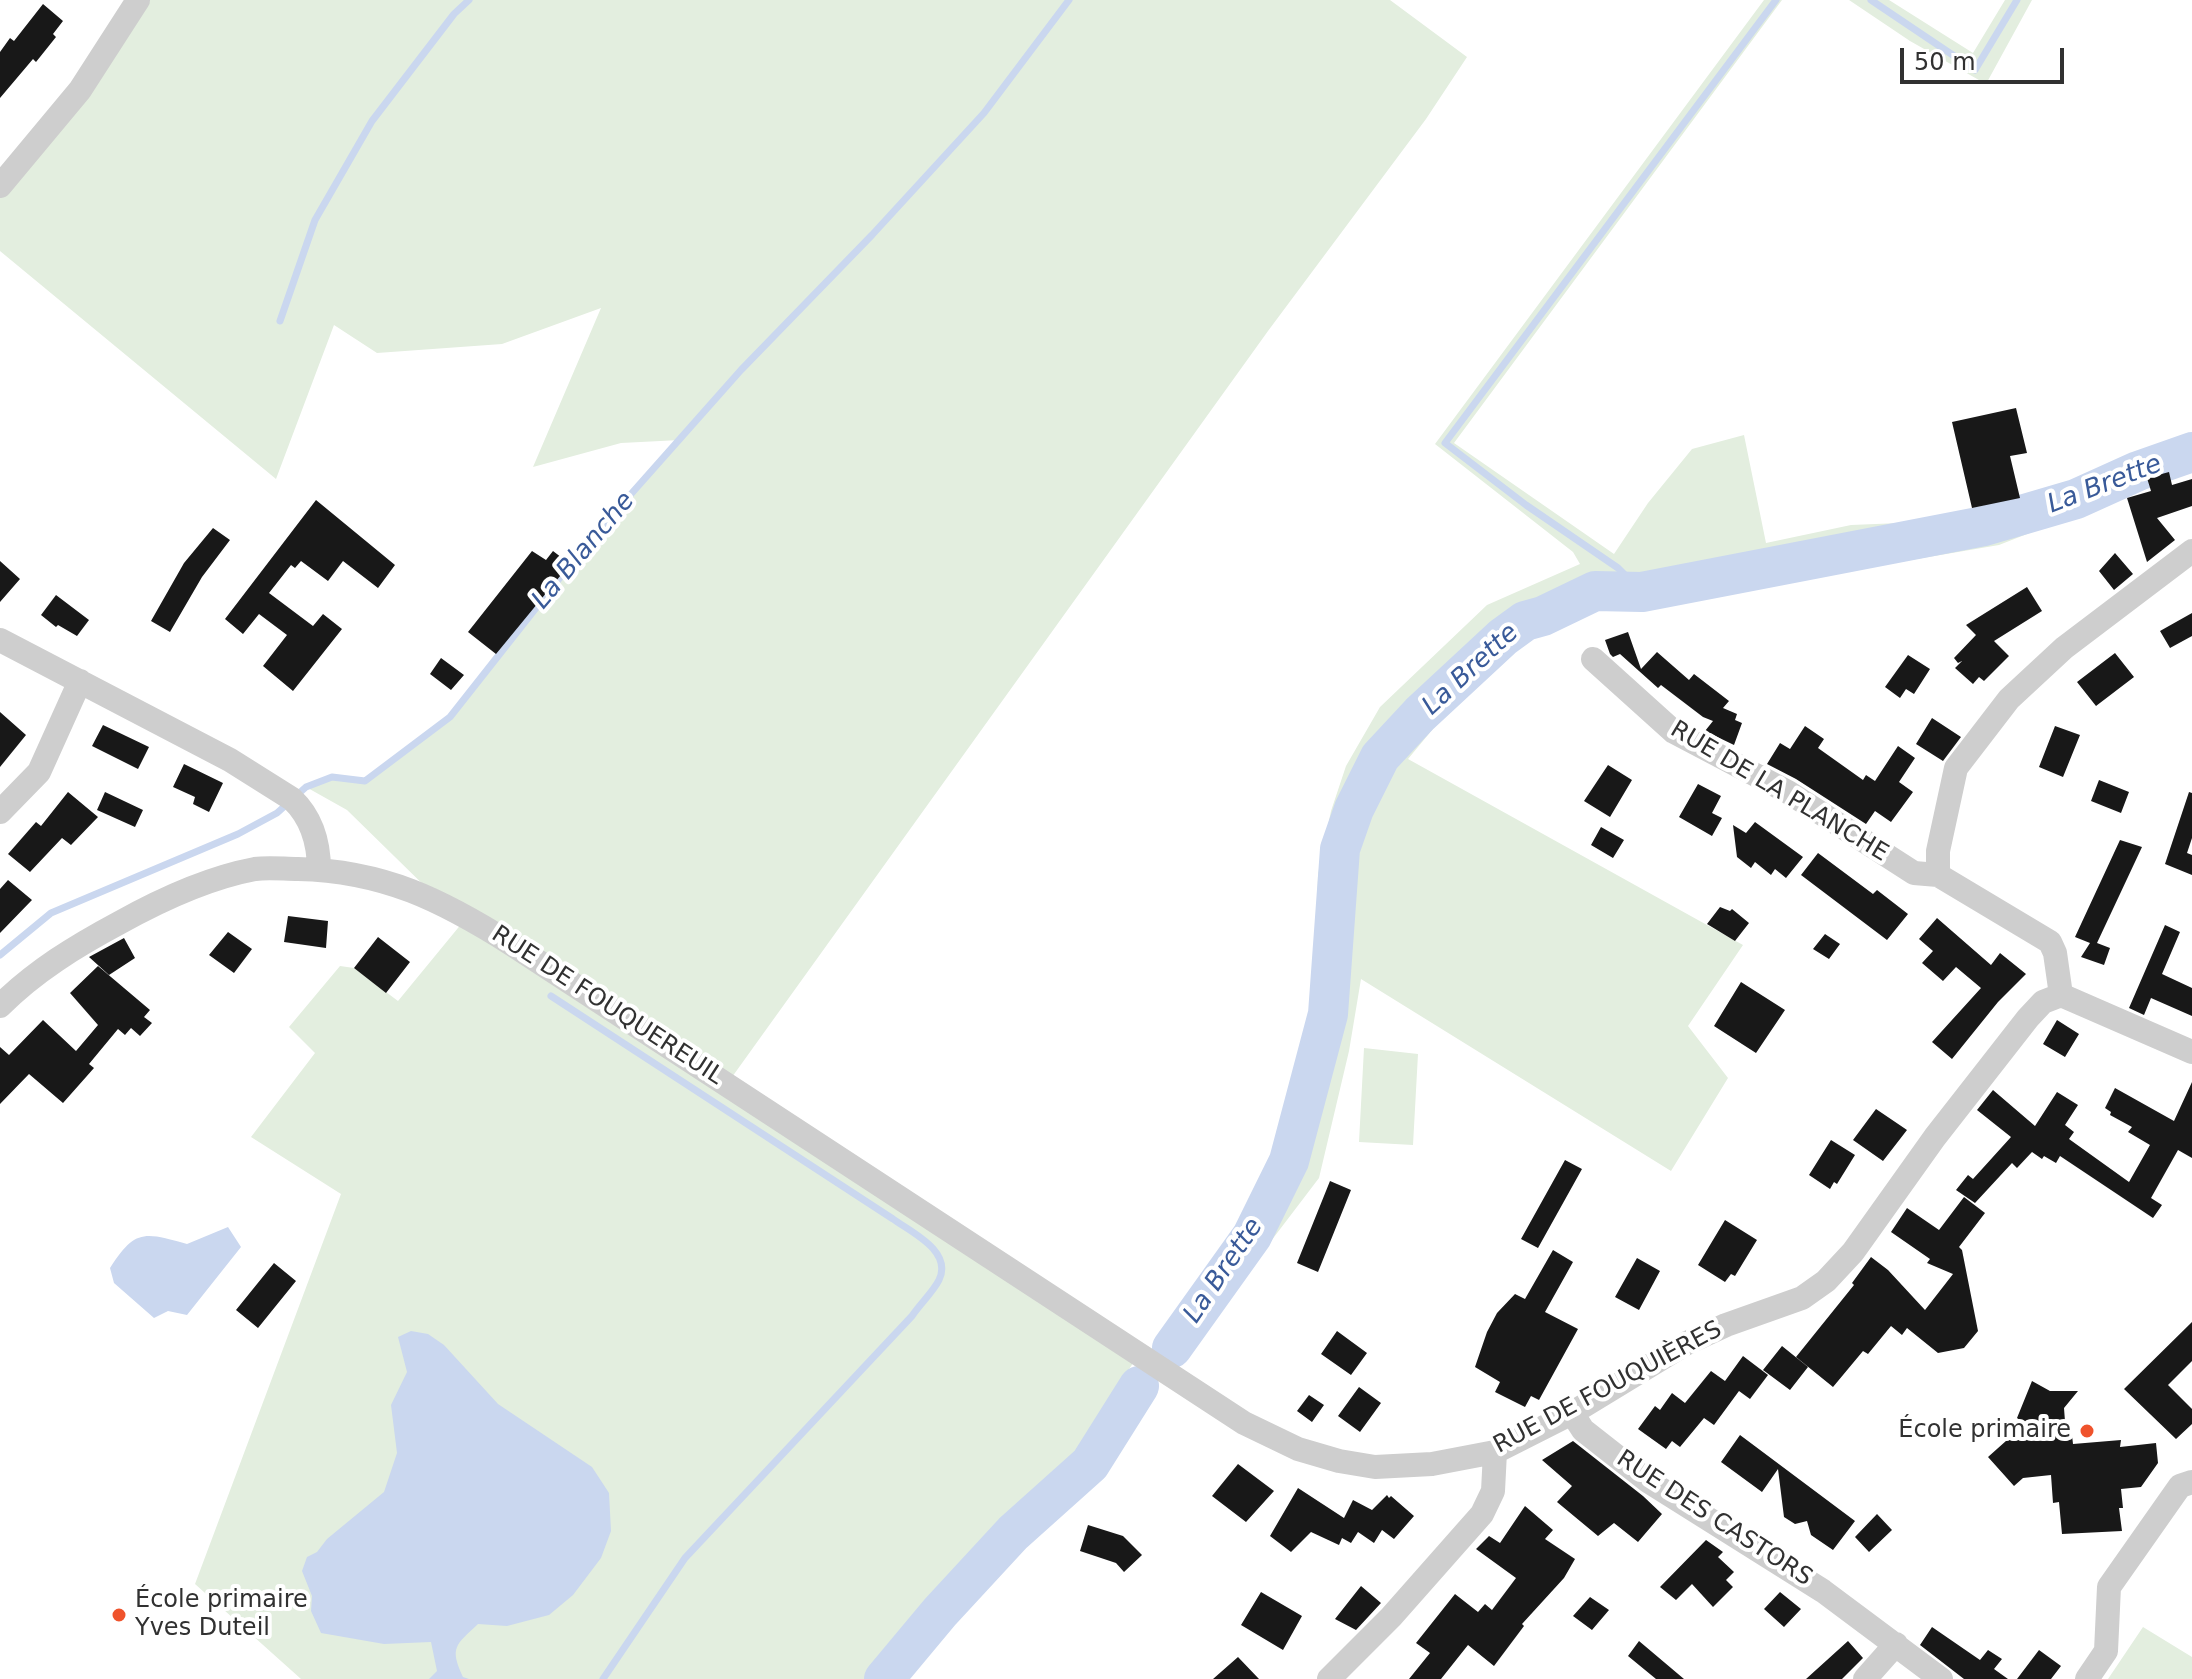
<!DOCTYPE html>
<html>
<head>
<meta charset="utf-8">
<style>
	body { margin:0 }
	#map { position:relative; width:2192px; height:1679px; overflow:hidden; background:#fff; font-family:"DejaVu Sans",sans-serif }
	canvas { display:block }
	.scale { position:absolute; left:1900px; top:48px; width:164px; height:36px; box-sizing:border-box; border:4px solid #313131; border-top:0; padding-left:10px; font-size:24px; line-height:28px; white-space:nowrap; color:#313131; -webkit-text-stroke:6px #fff; paint-order:stroke }
</style>
</head>
<body>
<div id="map">
<canvas width="2192" height="1679"></canvas>
<div class="scale">50 m</div>
</div>
<script>
const ctx = document.querySelector('canvas').getContext('2d');
ctx.lineJoin = 'round';
function fillPath(path, color) {
  ctx.fillStyle = color;
  ctx.fill(path, 'evenodd');
}
function trace(path, color, width, dash) {
  ctx.strokeStyle = color;
  ctx.lineWidth = width;
  ctx.lineCap = dash ? 'butt' : 'round';
  ctx.setLineDash(dash || []);
  ctx.stroke(path);
}
function drawText(font, color, halo, rows, align = 'center') {
  ctx.font = font + ' "DejaVu Sans",sans-serif';
  ctx.lineWidth = 8;
  ctx.setLineDash([]);
  ctx.textBaseline = 'middle';
  ctx.strokeStyle = halo;
  ctx.fillStyle = color;
  for (const [text, x, y, turn = 0] of rows) {
    ctx.save();
    ctx.translate(x, y);
    ctx.rotate((+turn || 0) * Math.PI / 180);
    ctx.textAlign = isNaN(turn) ? turn : align;
    if (halo) ctx.strokeText(text, 0, 0);
    ctx.fillText(text, 0, 0);
    ctx.restore();
  }
}
const green = new Path2D(`
	M138,0h1252l77,57 -41,62 -158,212 -541,753 412,270 -74,113 -146,141 -55,71h-563l-106,-95 146,-390 -90,-57 64,-84 -26,-26 51,-61 14,2 44,33 69,-84 -26,-15 -94,-92 -41,-23 26,-10 33,4 85,-64 127,-161 103,-116 -59,3 -88,24 68,-159 -99,36 -125,9 -43,-28 -58,154 -276,-228v-65z
	M1764,0h18l-328,443 160,111 34,-51 44,-54 52,-14 22,108 85,-18 49,-2 134,-19 158,-66v26l-49,12 -6,14 -60,20 -27,15 -51,20 -129,22 -34,-2 -152,28 -70,9 -57,19 -43,30 -67,61 -39,47 335,186 -55,81 40,52 -57,93 -310,-192 -12,72 -30,127 -134,176 -25,-19 68,-95 48,-76 35,-145 4,-48 3,-97 13,-63 15,-45 34,-59 107,-102 93,-41 -7,-12 -138,-108z
	M1849,0h40l84,53 32,-53h27l-46,84 -76,-43z
	M1364,1048l54,6 -5,91 -54,-3z
	M2143,1627l49,30v22h-84z`);
const water = new Path2D(`
	M228,1227l13,20 -54,68 -19,-4 -14,7 -40,-35 -4,-15c25,-39 34,-36 77,-24z
	M411,1331l17,3 16,11 54,59 94,63 17,26 2,38 -10,27 -28,37 -24,20 -42,11 -29,-2c-22,21 -29,23 -15,53l6,2h-40l8,-8 -6,-29 -47,2 -63,-11 -10,-22 1,-15 -10,-25 5,-14 10,-5 10,-13 57,-47 13,-39 -6,-48 16,-33 -9,-35z`);
const stream = new Path2D(`
	M1871,0l104,70 42,-70
	M280,321l35,-101 57,-99 82,-107 15,-14
	M1642,592l-24,-24 -92,-63 -81,-62 331,-443
	M0,955l51,-42 187,-79 39,-21 29,-26 26,-10 33,4 85,-64 134,-170 157,-177 131,-135 112,-122 85,-113
	M551,996l342,223c18,13 60,32 46,61 -6,12 -19,24 -27,36l-227,242 -82,121`);
const river = new Path2D(`
	M1172,1348l80,-112 37,-75 39,-147 12,-165 14,-40 26,-52 40,-43 83,-77 22,-16 18,-5 52,-25 47,1 342,-66 92,-27 62,-28 54,-19
	M884,1679l56,-67 73,-79 77,-69 49,-78`);
const building = new Path2D(`
	M43,4l20,17 -10,13 3,3 -20,25 -3,-3 -33,39v-46l10,-14 4,3z
	M2016,408l11,45 -17,3 10,42 -48,10 -20,-86z
	M2169,472l3,13 20,-6v27l-35,12 18,22 -28,22 -20,-64 24,-7 -4,-13z
	M316,500l79,65 -17,23 -35,-27 -15,20 -27,-20 -6,7 -4,-3 -22,28 44,33 10,-12 19,15 -49,62 -30,-25 24,-31 -28,-21 -16,20 -18,-15z
	M213,528l17,12 -28,37 -32,55 -19,-11 33,-58z
	M532,551l14,9 7,-9 17,13 -74,90 -28,-22z
	M2115,553l18,21 -19,16 -15,-19z
	M0,561l20,18 -20,23z
	M2027,587l15,24 -48,30 15,15 -25,25 -5,-4 -6,7 -18,-16 7,-7 -4,2 -4,-5 22,-23 -10,-10z
	M56,595l33,25 -12,16 -19,-11 -2,2 -15,-12z
	M2192,613v23l-22,12 -10,-17z
	M1628,632l13,37 16,-17 32,28 5,-6 35,27 -6,7 14,6 -2,6 7,3 -8,22 -29,-14 8,-10 -10,-4 -42,-32 -3,3 -38,-34 -7,3 -3,-3 -5,-14z
	M2115,653l19,24 -38,29 -19,-24z
	M1908,655l22,14 -16,25 -8,-5 -6,9 -15,-11z
	M441,658l23,17 -13,15 -21,-16z
	M0,712l26,23 -26,32z
	M1932,718l29,19 -18,24 -27,-17z
	M103,725l46,22 -11,22 -46,-23z
	M1805,726l19,13 -6,9 45,32 3,-5 9,6 23,-35 17,12 -16,24 14,10 -22,30 -16,-11 -9,13 -70,-45 -29,-15 13,-21 10,6z
	M2055,726l25,9 -17,42 -24,-10z
	M184,764l39,19 -14,29 -16,-8 2,-7 -22,-10z
	M1608,765l24,15 -22,37 -26,-16z
	M2099,780l30,12 -8,21 -30,-12z
	M1698,784l23,12 -9,17 10,5 -10,18 -33,-19z
	M68,792l30,25 -27,28 -9,-7 -32,34 -22,-18 28,-32 5,4z
	M105,792l38,18 -8,17 -38,-17z
	M2189,792l3,1v45l-5,15 5,2v20l-27,-11z
	M1755,822l48,35 -17,21 -11,-9 -4,6 -16,-13 -4,6 -14,-11 -4,-32 13,8z
	M1601,827l23,13 -11,18 -22,-13z
	M2120,840l22,7 -45,96 13,5 -6,17 -23,-8 9,-14 -15,-6z
	M1818,853l55,41 4,-4 31,24 -21,26 -86,-65z
	M8,880l24,20 -32,33v-44z
	M1720,907l10,4 2,-2 17,14 -14,18 -28,-17z
	M288,916l40,5 -2,27 -42,-6z
	M1937,918l54,47 9,-12 26,21 -28,28 -46,57 -20,-17 49,-54 -25,-21 -13,14 -21,-18 11,-12 -14,-12z
	M2165,925l15,7 -18,42 30,14v28l-41,-18 -7,17 -15,-7z
	M228,932l24,17 -18,24 -25,-18z
	M1825,934l15,10 -11,15 -16,-10z
	M378,937l32,25 -24,31 -32,-25z
	M124,938l11,20 -26,17 -20,-18z
	M98,966l52,44 -6,7 8,6 -12,13 -9,-8 -6,7 -7,-6 -29,35 5,4 -31,35 -34,-29 -29,30v-57l9,8 34,-35 33,31 22,-26 -28,-32z
	M1741,982l44,28 -29,43 -42,-27z
	M2057,1020l22,14 -14,23 -22,-13z
	M2192,1082v76l-14,-8 -27,48 11,7 -9,13 -93,-62 -4,7 -12,-7 -2,3 -10,-7 -15,16 -5,-5 -37,40 -19,-13 12,-15 5,4 38,-42 -34,-27 16,-20 42,36 22,-34 21,13 -13,20 9,7 -5,7 60,43 21,-37 -22,-13 4,-5 -22,-12 1,-3 -6,-4 10,-20 59,33z
	M1876,1109l31,21 -24,31 -30,-21z
	M1831,1140l24,15 -18,29 -3,-2 -4,7 -21,-14z
	M1565,1160l17,9 -44,79 -17,-9z
	M1330,1181l21,9 -33,82 -21,-9z
	M1964,1197l21,16 -26,34 3,3 16,81 -14,17 -26,5 -31,-25 -5,7 -11,-9 -23,28 -5,-3 -30,36 -37,-30 58,-72 -2,-2 19,-26 17,13 37,40 28,-36 -26,-11 3,-4 -39,-27 16,-24 32,22z
	M1725,1220l32,20 -22,36 -4,-2 -6,8 -27,-17z
	M1553,1250l20,12 -28,50 33,17 -39,71 -8,-4 -6,11 -30,-15 5,-10 -25,-15 12,-35 10,-19 18,-19 10,5z
	M1637,1258l23,13 -21,39 -24,-13z
	M274,1263l22,18 -38,47 -22,-18z
	M2192,1322v39l-24,24 24,24v15l-16,15 -52,-50z
	M1337,1331l30,22 -16,22 -30,-21z
	M1782,1346l26,21 -18,23 -27,-20z
	M1743,1356l25,19 -18,24 -11,-8 -25,34 -10,-7 -24,29 -8,-6 -6,8 -28,-20 17,-23 5,4 12,-17 13,10 26,-32 14,10z
	M2032,1381l18,10h28l-14,17 2,27h6l1,9 48,-4 -1,7 36,-4 2,20 -17,24 -20,2 2,19h-4l3,23 -60,3 -3,-32 -6,1 -2,-28 -28,3 -9,8 -26,-29 37,-33 -8,-6z
	M1359,1387l22,16 -21,29 -22,-16z
	M1309,1395l15,10 -12,17 -15,-11z
	M1740,1435l115,86 -22,29 -22,-15 -4,-14 -12,3 -11,-7 -6,-48 -16,23 -41,-30z
	M1573,1441l70,55 19,18 -24,28 -24,-19 -16,13 -41,-34 15,-16 -30,-26z
	M1238,1464l36,27 -28,31 -34,-26z
	M1298,1488l46,30 9,-18 19,10 15,-15 2,3 2,-2 23,20 -20,23 -12,-9 -8,13 -16,-11 -7,11 -9,-5 -3,7 -28,-13 -20,20 -21,-16z
	M1525,1506l28,24 -8,9 30,20 -11,19 -42,46 2,2 -30,40 -26,-21 -27,34h-32l21,-26 -14,-10 39,-49 23,18 7,-8 7,6 24,-32 -40,-29 13,-13 11,7z
	M1877,1514l15,16 -23,22 -14,-15z
	M1088,1525l35,11 19,19 -18,17 -8,-9 -36,-12z
	M1706,1540l17,12 -5,5 16,15 -8,8 7,7 -20,20 -21,-23 -16,16 -16,-13z
	M1361,1586l20,17 -25,27 -21,-11z
	M1261,1592l41,24 -19,34 -42,-25z
	M1780,1592l21,17 -17,18 -20,-18z
	M1590,1597l19,13 -17,20 -19,-14z
	M1932,1627l48,33 8,-10 14,9 -8,10 14,10h-44l-44,-34z
	M1639,1641l45,38h-28l-28,-23z
	M1848,1641l15,17 -21,21h-36z
	M2039,1650l22,16 -10,13h-34z
	M1238,1657l21,22h-46z`);
const minor = new Path2D(`
	M0,186l80,-96 58,-90
	M0,640l230,120 62,39c20,19 27,45 27,71
	M1593,659l81,73 114,60 126,81 24,2 112,67 5,11 6,42
	M0,812l39,-40 41,-91
	M1938,875v-24l18,-83 53,-69 55,-51 128,-97
	M0,1006c35,-35 76,-60 119,-83 43,-24 88,-45 136,-54 14,-2 29,0 43,0 86,2 144,31 215,76l731,478 54,26 41,12 36,6 57,-3 63,-12 77,-39 115,-70 39,-18 76,-27 24,-17 27,-29 82,-115 93,-119 15,-16 18,-7 131,57
	M1572,1413l11,17 65,51 175,110 118,88
	M1329,1679l62,-62 91,-103 11,-23 2,-39
	M1865,1679l31,-35
	M2087,1679l19,-28 3,-64 71,-101 12,-4`);
const markers = [
	[2087,1431,8,"#ef532c"],
	[119,1615,8,"#ef532c"]
];
const streetNames = [
	["RUE DE LA PLANCHE",1779,792,31],
	["RUE DE FOUQUEREUIL",607,1006,33],
	["RUE DE FOUQUIÈRES",1608,1388,-28],
	["RUE DES CASTORS",1714,1519,33]
];
const poiNames = [
	["École primaire",2071,1431],
	["École primaire",135,1601,"left"],
	["Yves Duteil",135,1629,"left"]
];
const waterNames = [
	["La Brette",2105,485,-21],
	["La Blanche",584,551,-50],
	["La Brette",1471,670,-43],
	["La Brette",1224,1271,-56]
];
fillPath(green, '#e3eedf');
fillPath(water, '#cad7ef');
trace(stream, '#cad7ef', 7);
trace(river, '#cad7ef', 40);
fillPath(building, '#181818');
trace(minor, '#cecece', 24);
for (const [x, y, r, color] of markers) {
  const dot = new Path2D();
  dot.arc(x, y, r, 0, 2 * Math.PI);
  ctx.fillStyle = color;
  ctx.fill(dot);
  trace(dot, '#fff', 3);
}
drawText('24px', '#313131', '#fff', streetNames);
drawText('24px', '#313131', '#fff', poiNames, 'right');
drawText('italic 26px', '#395a99', '#fff', waterNames);
</script>
</body>
</html>
